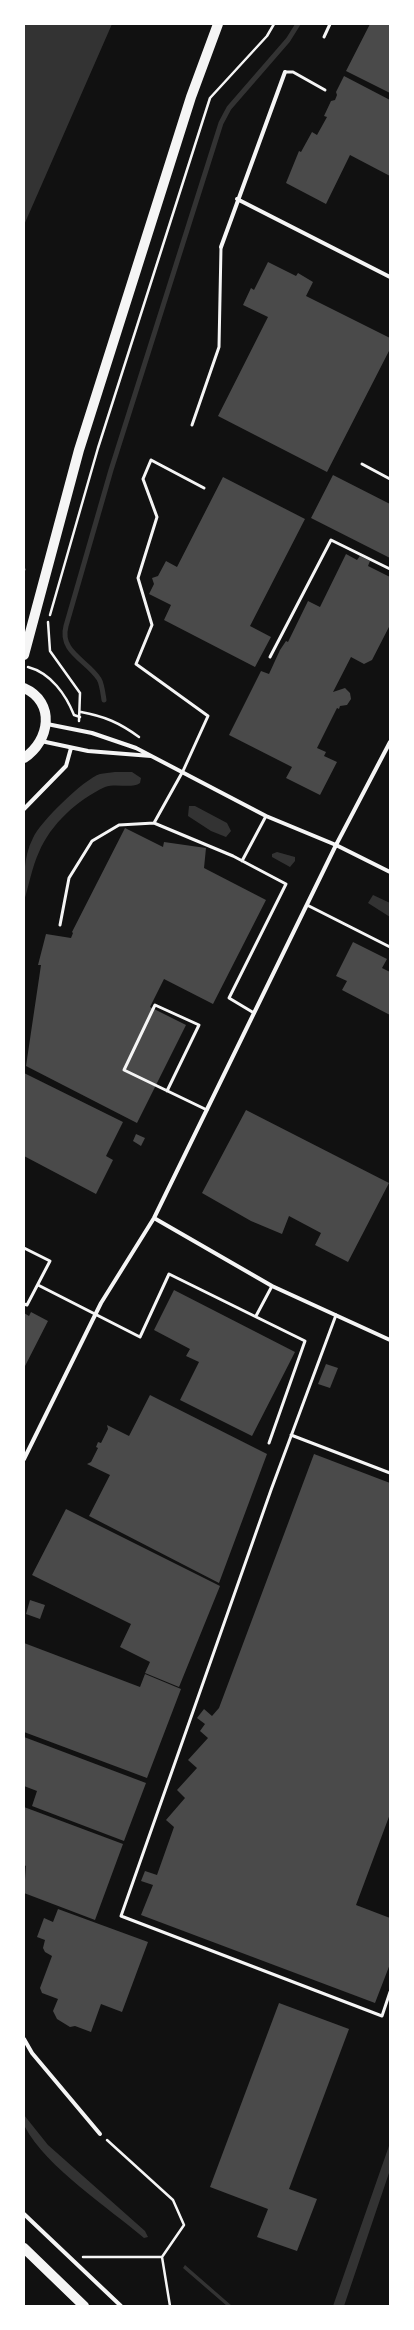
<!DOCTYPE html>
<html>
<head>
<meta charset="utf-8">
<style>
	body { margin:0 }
	#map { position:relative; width:414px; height:2330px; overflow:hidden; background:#111; font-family:"DM Sans",sans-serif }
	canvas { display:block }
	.frame { position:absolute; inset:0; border:25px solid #fff; pointer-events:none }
</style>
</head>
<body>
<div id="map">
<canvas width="414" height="2330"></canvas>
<div class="frame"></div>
</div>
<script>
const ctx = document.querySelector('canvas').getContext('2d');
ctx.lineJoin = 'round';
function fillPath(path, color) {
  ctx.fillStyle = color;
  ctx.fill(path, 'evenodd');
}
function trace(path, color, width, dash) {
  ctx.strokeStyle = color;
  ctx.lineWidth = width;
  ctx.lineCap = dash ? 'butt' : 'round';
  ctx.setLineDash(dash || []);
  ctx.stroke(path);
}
const water = new Path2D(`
	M24,24h88l-88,201z
	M115,772h17l9,6 -1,5c-8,6 -24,0 -35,4 -28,13 -54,37 -66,65 -7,15 -10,33 -15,49 0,-21 -1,-44 9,-63 7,-16 51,-59 67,-64 4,-1 10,-1 15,-2z
	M189,806h6l32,17 4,8 -5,6 -15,-6 -23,-15z
	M277,852l18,5v4l-5,6 -18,-10v-3z
	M373,895l17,8v14l-22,-14z
	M24,2115l24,30 97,86 3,6 -4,1c-35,-30 -98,-71 -119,-111 -2,-3 -1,-8 -1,-12z
	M390,2143v27l-46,136h-11z
	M185,2265l47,41h-5l-44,-38z`);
const stream = new Path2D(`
	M104,700c-1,-6 -2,-16 -5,-21 -12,-19 -40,-27 -33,-53l45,-156 110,-347 8,-15 59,-68 10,-16`);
const building = new Path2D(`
	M370,24h20v69l-44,-22z
	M344,76l46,24v76l-40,-21 -24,49 -40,-21 13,-32 2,1 11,-20 5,3 10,-18 -3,-1 7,-15 4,-1 2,-5 -1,-3z
	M268,262l28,14 2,-3 15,9 -7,14 84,42v11l-63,123 -109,-56 50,-99 -25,-12 8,-17 3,2z
	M333,475l57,29v54l-79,-40z
	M223,477l82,42 -55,107 21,11 -16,30 -91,-47 7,-15 -22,-11 5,-10 -2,-6 6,-2 8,-15 11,6z
	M346,554l11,6 3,-4 10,5 -2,5 22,11v48l-18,35 -8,4 -13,-7 -18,35 12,-4 5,5 1,6 -4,6 -7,1 -1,3 -2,-1 -20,40 9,4 -2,4 13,6 -17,33 -34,-17 6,-11 -63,-32 32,-64 8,3 11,-24 6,-9 2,1 20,-41 12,6z
	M125,828l38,19 1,-5 42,6 -2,20 62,32 -53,104 -49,-25 -14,28 36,18 -49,98 -111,-57 15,-101h-3l8,-31 25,4 2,-5 -1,-1z
	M353,942l34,17 -5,9 8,4v43l-48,-25 5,-9 -11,-5z
	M24,1073l99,49 -17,34 7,4 -17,34 -72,-38z
	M246,1110l143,73 -41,79 -33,-17 6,-12 -32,-17 -7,18 -31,-13 -49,-28z
	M136,1134l9,4 -4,8 -8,-5z
	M174,1290l121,62 -43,84 -72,-36 19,-38 -13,-6 4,-7 -36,-19z
	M31,1312l17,9 -24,47v-55l5,3z
	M326,1364l12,4 -8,20 -12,-4z
	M150,1395l117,59 -48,129 -130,-67 21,-41 -23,-11 4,-2 7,-14 -2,-1 2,-5 3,1 7,-14 -1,-4 22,11z
	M314,1454l76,29v331l-34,91 34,13v46l-15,39 -234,-88 12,-30 -12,-4 4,-10 12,4 17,-48 -8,-7 19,-22 -8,-8 20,-22 -9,-8 20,-22 -8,-7 5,-7 -8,-6 7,-9 8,7 7,-8z
	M66,1509l154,77 -41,101 -34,-14 5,-11 -30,-15 11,-23 -99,-49z
	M30,1600l15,5 -5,14 -14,-5z
	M24,1643l116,44 5,-13 36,15 -34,89 -123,-46z
	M24,1737l122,46 -22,58 -92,-35 5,-15 -13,-5z
	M24,1807l99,37 -28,76 -71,-27 2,-27 -2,-1z
	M58,1909l90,33 -26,70 -21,-8 -10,28 -16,-6 -5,1 -13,-8 -4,-8 5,-12 -16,-6 -2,-5 12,-32 -7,-4 -2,-4 2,-8 -8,-3 7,-19 9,4z
	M279,2003l70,26 -60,160 28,10 -20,52 -40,-14 11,-28 -58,-22z`);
const path = new Path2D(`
	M24,570v-1
	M50,615l48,-167 112,-350 57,-62 7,-12
	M48,622l2,29 30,42 -1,28
	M28,667c23,6 38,28 46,48l6,2
	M81,712c23,4 39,11 58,25
	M107,2140l66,60 11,25 -22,32 8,49
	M83,2257h79`);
const service = new Path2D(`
	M324,37l6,-13
	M285,72h8l32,18
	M192,425l27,-78 2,-100
	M362,464l28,15
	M270,657l61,-117 59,29
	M154,823l29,-52 25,-55 -72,-52 16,-39 -14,-47 19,-61 -14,-38 8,-19 53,28
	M242,861l24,-45
	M307,905l83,42
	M60,925l9,-47 23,-37 27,-16 35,-2 79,33 53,28 -57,114 25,15
	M167,1091l32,-66 -44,-20 -31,65 83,40
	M24,1248l26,13 -23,44 -3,-1
	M38,1285l102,52 29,-63 136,67 -36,102
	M336,1315l-65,175 -150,426 261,100 8,-24
	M256,1316l16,-30
	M291,1435l99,38`);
const minor = new Path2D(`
	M237,199l153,78
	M221,247l64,-175
	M47,724l45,9 44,15 130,68 70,29 54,27
	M41,741l47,10 63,5
	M24,809l42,-43 5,-18
	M154,1218l118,68 118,54
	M24,1459l77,-156 53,-85 182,-373 54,-103
	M24,2039l8,14 68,81
	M24,2214l97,92`);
const primary = new Path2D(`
	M24,655l55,-205 112,-353 27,-73
	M24,688c32,14 26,53 0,70
	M24,2248l60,58`);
fillPath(water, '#333');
trace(stream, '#333', 5);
fillPath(building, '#4a4a4a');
trace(path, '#f5f5f5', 2.5);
trace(service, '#f5f5f5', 3);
trace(minor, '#f5f5f5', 4);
trace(primary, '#f5f5f5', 10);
</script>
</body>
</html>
